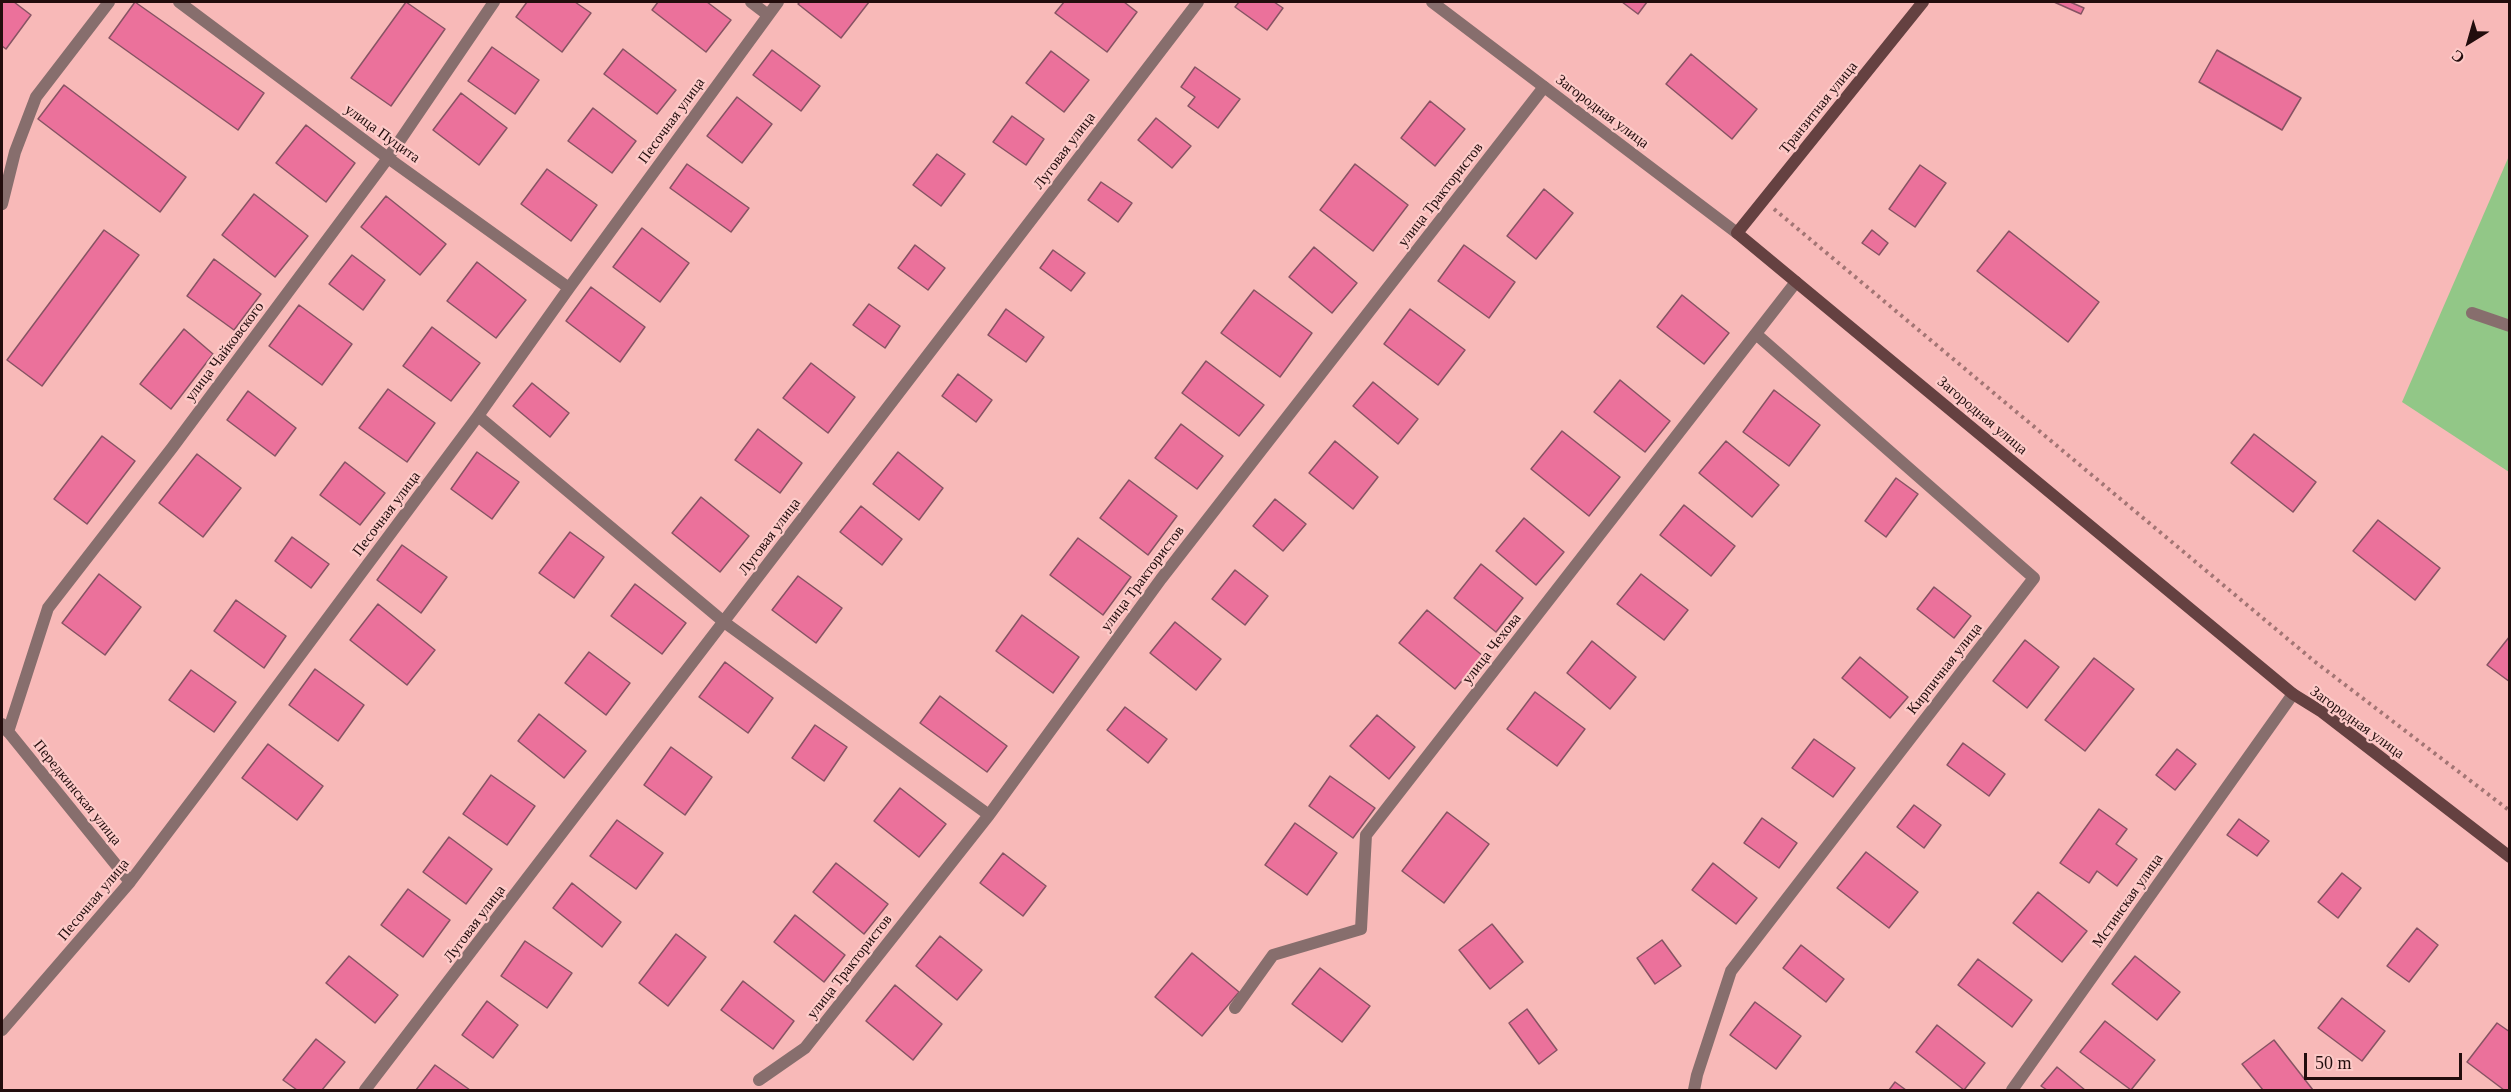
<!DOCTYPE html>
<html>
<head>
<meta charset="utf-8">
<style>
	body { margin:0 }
	#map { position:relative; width:2511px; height:1092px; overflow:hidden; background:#f8b9b8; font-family:"Times New Roman",serif }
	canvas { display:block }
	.frame { position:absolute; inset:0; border:3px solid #220d0d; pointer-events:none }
	.north { position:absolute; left:2439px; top:12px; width:60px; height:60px; -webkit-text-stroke:4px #fdcac8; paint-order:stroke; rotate:217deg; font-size:16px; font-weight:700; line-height:24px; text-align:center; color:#220d0d }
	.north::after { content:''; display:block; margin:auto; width:21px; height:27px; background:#220d0d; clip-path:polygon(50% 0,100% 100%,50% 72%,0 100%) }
	.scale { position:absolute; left:2304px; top:1053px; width:158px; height:27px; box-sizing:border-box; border:3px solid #220d0d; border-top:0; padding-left:8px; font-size:18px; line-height:21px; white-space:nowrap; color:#220d0d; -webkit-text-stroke:4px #fdcac8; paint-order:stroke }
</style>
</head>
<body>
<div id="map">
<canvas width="2511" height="1092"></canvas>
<div class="frame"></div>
<div class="north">С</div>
<div class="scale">50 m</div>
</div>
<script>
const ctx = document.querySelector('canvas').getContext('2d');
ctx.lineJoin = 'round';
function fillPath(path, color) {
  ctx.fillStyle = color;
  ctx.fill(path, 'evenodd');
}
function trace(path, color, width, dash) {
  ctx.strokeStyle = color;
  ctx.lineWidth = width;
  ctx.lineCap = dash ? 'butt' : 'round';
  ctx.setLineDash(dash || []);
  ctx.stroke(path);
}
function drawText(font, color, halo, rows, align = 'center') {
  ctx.font = font + ' "Times New Roman",serif';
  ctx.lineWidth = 4.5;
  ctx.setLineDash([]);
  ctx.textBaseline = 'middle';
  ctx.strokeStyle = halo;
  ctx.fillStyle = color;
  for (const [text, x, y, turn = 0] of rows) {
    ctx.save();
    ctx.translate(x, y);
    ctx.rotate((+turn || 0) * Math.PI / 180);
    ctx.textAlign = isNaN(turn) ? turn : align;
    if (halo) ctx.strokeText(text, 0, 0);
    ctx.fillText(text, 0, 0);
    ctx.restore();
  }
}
const green = new Path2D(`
	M2509,156v316l-107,-70z`);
const building = new Path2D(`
	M2,2h12l17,13 -25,34 -4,-3z
	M135,2l129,91 -26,37 -129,-92z
	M406,2l39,27 -54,77 -40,-28z
	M527,2h48l16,11 -29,39 -46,-35z
	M658,2h49l24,18 -25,32 -54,-42z
	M800,2h69l-28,36 -43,-34z
	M1064,2h60l13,10 -30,40 -52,-39z
	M1239,2h35l9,6 -16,22 -32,-23z
	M1622,2h25l-9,12z
	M2054,2h16l14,6 -3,6z
	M492,47l47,33 -24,34 -47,-33z
	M623,49l53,41 -19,24 -53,-40z
	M772,50l48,36 -19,25 -48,-36z
	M2217,50l84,48 -19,32 -83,-48z
	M1051,51l38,29 -25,32 -38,-29z
	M1691,54l66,55 -25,30 -66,-55z
	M1195,67l45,32 -22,29 -30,-22 7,-9 -14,-10z
	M64,85l122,92 -26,35 -122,-93z
	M461,93l46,35 -28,37 -46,-35z
	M737,97l35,27 -30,39 -35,-27z
	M1430,101l35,28 -30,37 -34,-28z
	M593,108l43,33 -24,32 -44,-32z
	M1012,116l32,23 -18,26 -33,-23z
	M1156,118l35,28 -19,22 -34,-28z
	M306,125l49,38 -29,39 -50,-39z
	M937,154l28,20 -24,32 -28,-21z
	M687,164l62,44 -18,24 -61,-44z
	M1355,164l53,41 -35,46 -53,-41z
	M1920,165l26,18 -31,44 -26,-18z
	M547,169l50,36 -26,36 -50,-37z
	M1101,182l31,21 -14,19 -30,-22z
	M1544,189l29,24 -37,46 -29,-23z
	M254,194l54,42 -33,41 -53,-42z
	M386,196l60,48 -26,31 -59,-48z
	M642,228l47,35 -29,39 -47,-35z
	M104,230l35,25 -97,131 -35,-26z
	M1872,230l16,13 -9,12 -17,-12z
	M2009,231l90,71 -31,40 -91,-71z
	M915,245l30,23 -17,22 -30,-22z
	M1464,245l51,37 -26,36 -51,-37z
	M1314,247l43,36 -25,30 -43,-36z
	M1053,250l32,23 -14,18 -31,-23z
	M352,255l33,25 -22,30 -34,-26z
	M214,259l47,35 -27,36 -47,-34z
	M477,262l49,38 -30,38 -49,-37z
	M591,287l54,40 -25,35 -54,-41z
	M1254,290l58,43 -32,44 -59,-44z
	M1682,295l47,38 -25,31 -47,-37z
	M869,304l31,22 -15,22 -32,-23z
	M299,305l53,39 -30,41 -53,-39z
	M1006,309l38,28 -18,25 -38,-27z
	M1410,309l55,41 -27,35 -54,-41z
	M432,327l48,36 -29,38 -48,-35z
	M184,329l29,25 -42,55 -31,-25z
	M1206,361l58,44 -25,31 -57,-43z
	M811,363l44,34 -27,36 -45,-35z
	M958,374l34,26 -16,22 -34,-26z
	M1620,380l50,41 -25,31 -51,-40z
	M1373,382l45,37 -20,25 -45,-38z
	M532,383l37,30 -19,24 -37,-31z
	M388,389l47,34 -28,39 -48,-34z
	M1774,390l46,35 -31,41 -46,-34z
	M248,391l48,37 -21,28 -48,-36z
	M1181,424l42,32 -26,33 -42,-31z
	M758,429l44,34 -22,30 -45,-33z
	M1562,431l58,46 -31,39 -58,-47z
	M2254,434l62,48 -23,30 -62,-49z
	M102,436l33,25 -48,63 -33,-25z
	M1335,441l43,36 -25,32 -44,-36z
	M1726,441l53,44 -27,32 -53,-44z
	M477,452l42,30 -27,37 -41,-30z
	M898,452l45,36 -24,32 -46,-36z
	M197,454l44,34 -38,49 -44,-34z
	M345,462l40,31 -25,32 -40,-30z
	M1896,478l22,16 -32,43 -21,-16z
	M1129,480l48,36 -29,39 -48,-37z
	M701,497l48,39 -29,36 -48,-39z
	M1275,499l31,25 -23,27 -30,-25z
	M1684,505l51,41 -24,30 -51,-41z
	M861,506l41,33 -20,26 -42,-33z
	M1524,518l40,34 -28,33 -40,-34z
	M2378,520l62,48 -25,32 -62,-49z
	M570,532l34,25 -30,41 -35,-25z
	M292,537l37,27 -18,24 -36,-27z
	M1078,538l53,39 -28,38 -53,-40z
	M402,545l45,32 -26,36 -44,-33z
	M1481,564l42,34 -27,34 -42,-34z
	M1235,570l33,26 -23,29 -33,-26z
	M99,574l42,33 -36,48 -43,-32z
	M1641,574l47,36 -24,30 -47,-36z
	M798,576l44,32 -26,35 -44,-33z
	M635,584l51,39 -24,31 -51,-38z
	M1934,587l37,29 -17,22 -37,-29z
	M236,600l50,36 -22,32 -50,-37z
	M378,604l57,46 -28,35 -57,-45z
	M1427,610l56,46 -28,33 -56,-46z
	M1022,615l57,42 -26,36 -57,-42z
	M1175,622l46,37 -25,31 -46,-37z
	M2510,636v46l-23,-17z
	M2025,640l34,27 -32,41 -34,-27z
	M1592,641l44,36 -26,32 -43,-36z
	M589,652l41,31 -24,32 -41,-32z
	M1860,657l48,40 -18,21 -48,-40z
	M2094,658l40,31 -49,62 -40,-31z
	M725,662l48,36 -25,35 -49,-36z
	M315,669l49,36 -26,36 -49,-36z
	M191,670l45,32 -22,30 -45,-32z
	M1535,692l50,37 -28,37 -50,-37z
	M940,696l67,50 -20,26 -67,-49z
	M1125,707l42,32 -19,24 -41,-33z
	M539,714l47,37 -22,27 -46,-37z
	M1377,715l38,32 -26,32 -39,-33z
	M815,725l32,22 -23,34 -32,-23z
	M1814,739l41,29 -22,29 -41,-29z
	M1963,743l42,31 -16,22 -42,-31z
	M268,744l55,42 -26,34 -55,-42z
	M671,747l41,30 -27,38 -41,-30z
	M2177,749l19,15 -21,26 -19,-15z
	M491,775l44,31 -28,39 -44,-31z
	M1330,776l45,32 -22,30 -44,-32z
	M900,788l46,36 -27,33 -45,-36z
	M1914,805l27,20 -17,23 -27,-21z
	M2099,809l28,20 -11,15 21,15 -20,27 -20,-15 -8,12 -29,-20z
	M1447,812l42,32 -45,59 -42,-32z
	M1762,818l35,25 -18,25 -35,-25z
	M2239,819l30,22 -12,15 -30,-21z
	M617,820l46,33 -27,36 -46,-33z
	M1295,823l42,30 -30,42 -42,-30z
	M449,837l43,32 -26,35 -43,-32z
	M1866,852l52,40 -29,36 -52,-40z
	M1003,853l43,33 -23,30 -43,-33z
	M836,863l52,41 -24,30 -51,-42z
	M1713,863l44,35 -21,26 -44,-34z
	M2342,873l19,15 -23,30 -20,-16z
	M572,883l49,39 -19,25 -49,-39z
	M408,889l42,31 -27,37 -42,-32z
	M2038,892l49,39 -25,31 -49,-39z
	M795,915l50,40 -21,27 -50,-40z
	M1492,924l31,38 -33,27 -31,-39z
	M2417,928l21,17 -29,37 -22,-16z
	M676,934l30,23 -38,49 -29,-23z
	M940,936l42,34 -25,30 -41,-34z
	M1662,940l19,26 -26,18 -18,-26z
	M525,941l47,32 -25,35 -46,-32z
	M1801,945l43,34 -18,23 -43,-34z
	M1192,953l47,39 -37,44 -47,-39z
	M349,956l49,39 -23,28 -49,-40z
	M2135,956l45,36 -23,28 -45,-36z
	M1978,959l54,41 -20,27 -54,-42z
	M1320,968l50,38 -28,36 -50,-38z
	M743,981l51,40 -21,28 -52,-39z
	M895,985l47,39 -29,36 -47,-39z
	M2342,998l43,33 -23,30 -44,-33z
	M487,1001l31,24 -25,33 -31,-23z
	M1755,1002l46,34 -25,33 -46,-34z
	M1527,1009l30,41 -18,14 -30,-41z
	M2105,1021l50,39 -24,30 -51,-38z
	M2497,1023l13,9v58h-6l-37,-28z
	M1937,1025l48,38 -21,27 -48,-38z
	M316,1039l29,23 -23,28h-25l-14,-10z
	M2274,1040l39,50h-50l-21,-26z
	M435,1065l35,25h-54z
	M2057,1067l28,23h-38l-6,-4z
	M1895,1082l11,8h-17z`);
const path = new Path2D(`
	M1774,209l540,452 196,150`);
const service = new Path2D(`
	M2,204l13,-52 21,-55 73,-95`);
const minor = new Path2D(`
	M179,2l209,156 181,130
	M751,2l17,13
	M2472,313l38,13
	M478,416l246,206 265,193
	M2,724l128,158
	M8,732l40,-124 124,-160 216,-290 106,-156
	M1235,1008l38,-53 88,-26 5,-94 430,-553
	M2,1030l128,-148 72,-95 276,-371 91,-128 209,-286
	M759,1080l46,-32 184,-233 172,-236 383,-492
	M365,1090l833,-1088
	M1694,1090l3,-15 34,-104 303,-393 -278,-244
	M2012,1090l281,-396`);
const tertiary = new Path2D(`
	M1432,2l305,231`);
const secondary = new Path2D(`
	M1923,2l-186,231 556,461 29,18 188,145`);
const streetNames = [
	["Транзитная улица",1819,108,-51],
	["Загородная улица",1602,112,37],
	["Песочная улица",672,121,-54],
	["улица Пуцита",382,134,36],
	["Луговая улица",1065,151,-53],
	["улица Трактористов",1441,195,-52],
	["улица Чайковского",225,352,-53],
	["Загородная улица",1982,416,40],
	["Песочная улица",387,514,-53],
	["Луговая улица",770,537,-53],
	["улица Трактористов",1143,579,-53],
	["улица Чехова",1492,649,-52],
	["Кирпичная улица",1945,669,-52],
	["Загородная улица",2357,723,36],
	["Передкинская улица",77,793,51],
	["Песочная улица",94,900,-50],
	["Мстинская улица",2128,901,-55],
	["Луговая улица",475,924,-53],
	["улица Трактористов",850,967,-52]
];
fillPath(green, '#92c787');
fillPath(building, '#eb719b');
trace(building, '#875363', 1.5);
trace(path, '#a37574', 4, [3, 4.5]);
trace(service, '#876e6d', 12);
trace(minor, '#876e6d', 12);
trace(tertiary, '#876e6d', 12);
trace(secondary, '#654141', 12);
drawText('15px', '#220d0d', '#fdcac8', streetNames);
</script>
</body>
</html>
